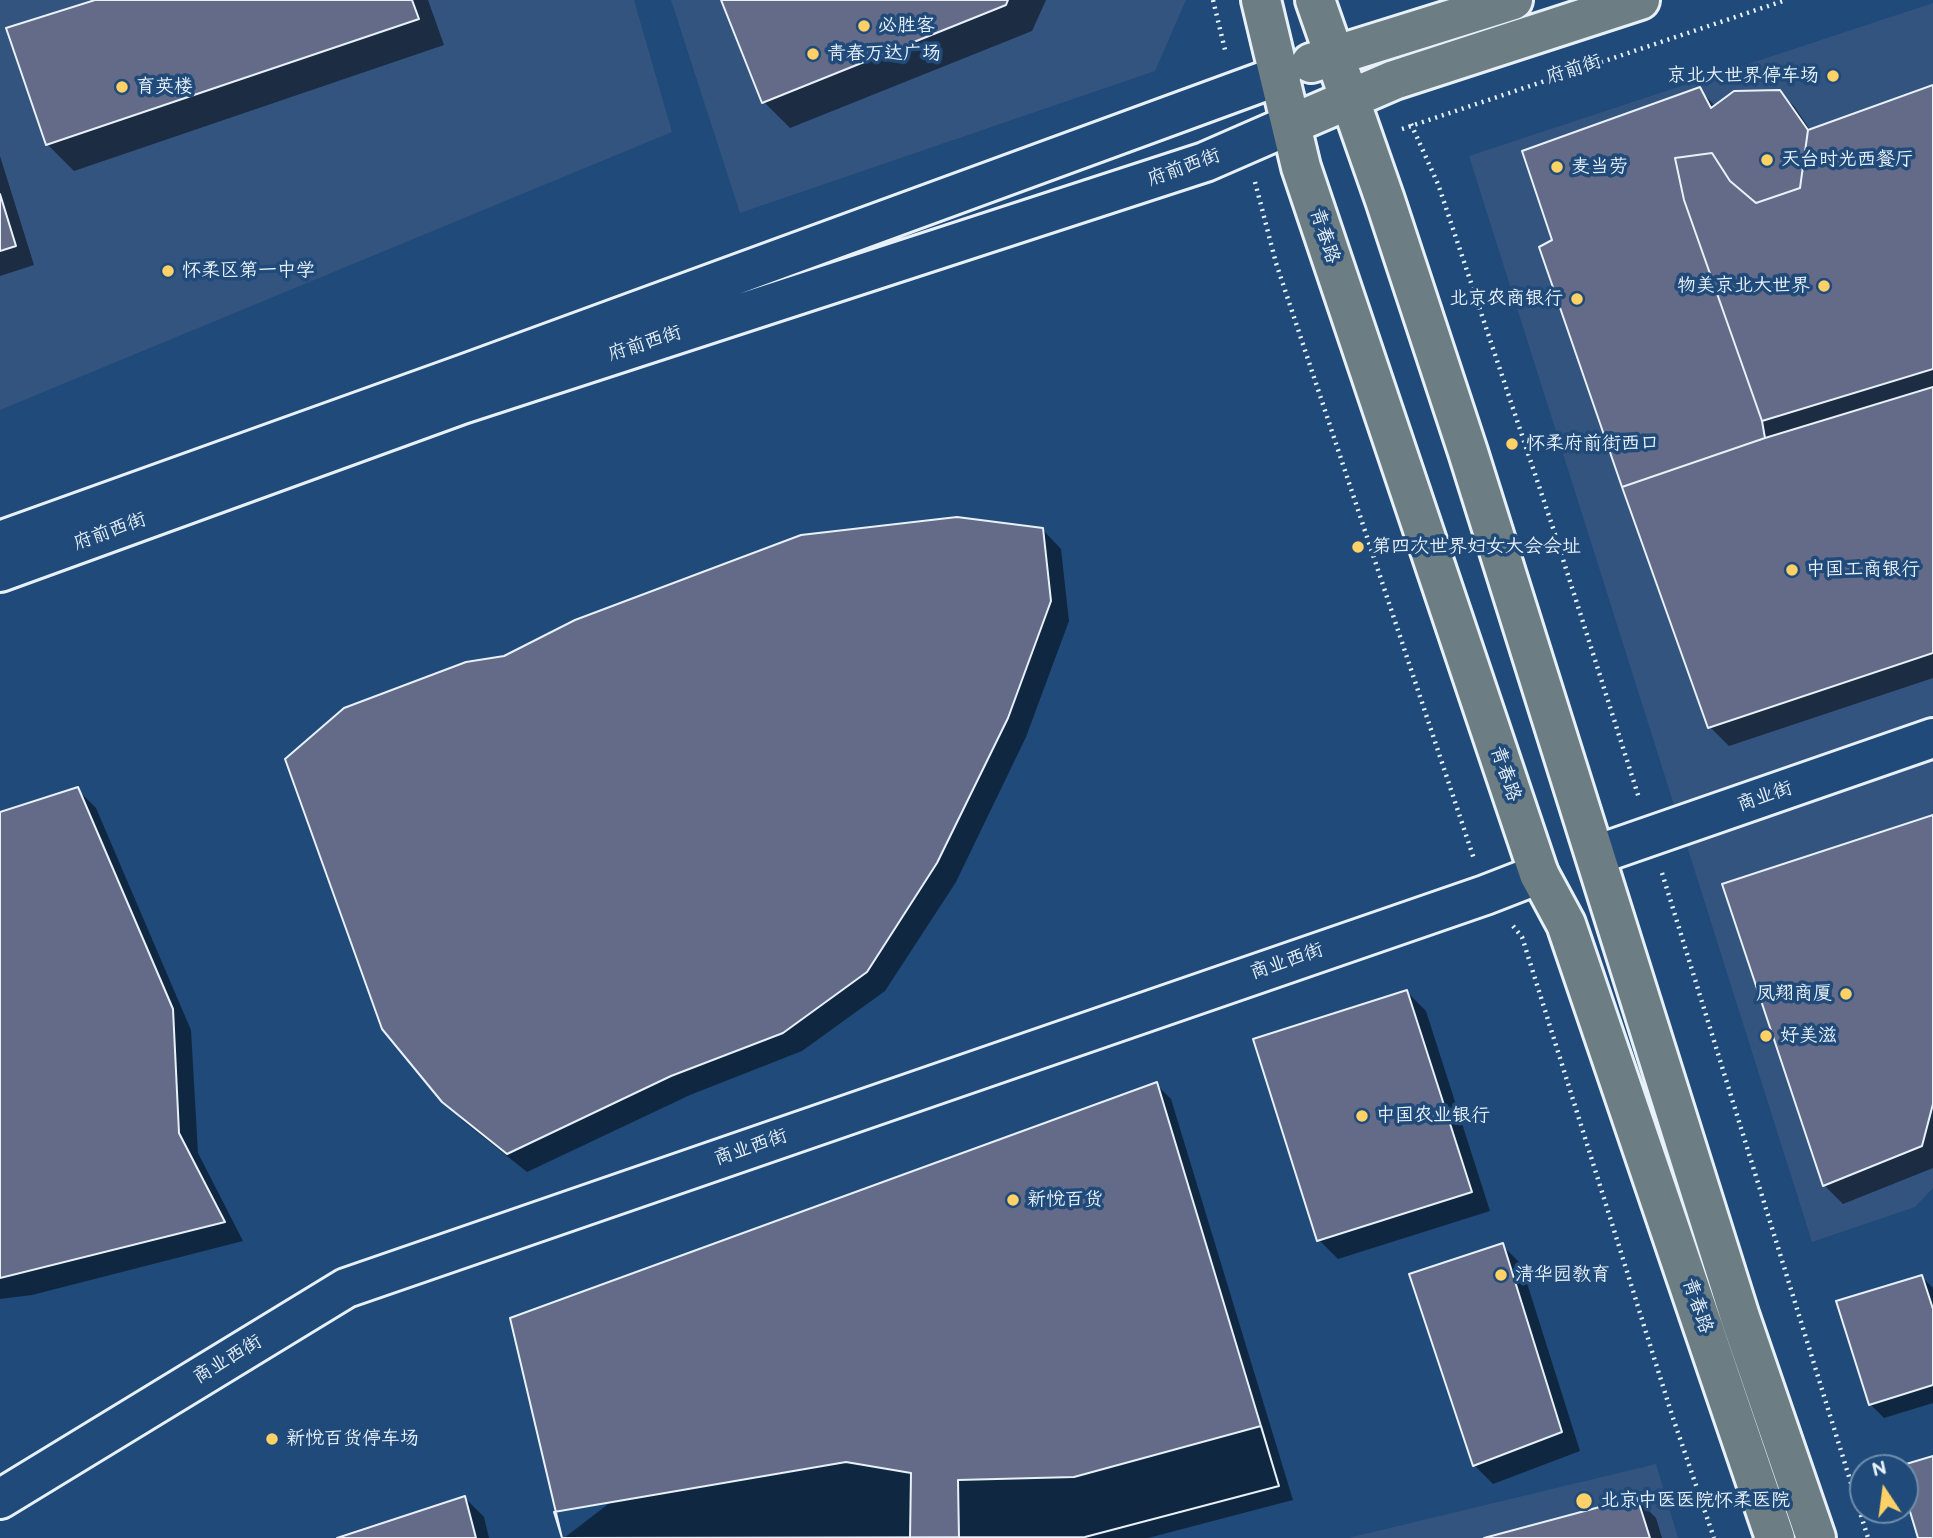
<!DOCTYPE html>
<html>
<head>
<meta charset="utf-8">
<style>
	body { margin:0 }
	#map { position:relative; width:1933px; height:1538px; overflow:hidden; background:#1f4a7a; font-family:"Balsamiq Sans",sans-serif }
	canvas { display:block }
	.north { position:absolute; left:1849px; top:1454px; width:70px; height:70px; box-sizing:border-box; background:#1f4a7a; border:2px solid #6f8dac; border-radius:50%; rotate:347deg; font-size:19px; font-weight:700; line-height:28px; text-align:center; color:#e8f1f8 }
	.north::after { content:''; display:block; margin:auto; width:24px; height:32px; background:#ffd166; clip-path:polygon(50% 0,100% 100%,50% 72%,0 100%) }
</style>
</head>
<body>
<div id="map">
<canvas width="1933" height="1538"></canvas>
<div class="north">N</div>
</div>
<script>
const ctx = document.querySelector('canvas').getContext('2d');
ctx.lineJoin = 'round';
function fillPath(path, color) {
  ctx.fillStyle = color;
  ctx.fill(path, 'evenodd');
}
function trace(path, color, width, dash) {
  ctx.strokeStyle = color;
  ctx.lineWidth = width;
  ctx.lineCap = dash ? 'butt' : 'round';
  ctx.setLineDash(dash || []);
  ctx.stroke(path);
}
function drawText(font, color, halo, rows, align = 'center') {
  ctx.font = font + ' "Balsamiq Sans","LXGW WenKai TC",sans-serif';
  ctx.lineWidth = 7;
  ctx.setLineDash([]);
  ctx.textBaseline = 'middle';
  ctx.strokeStyle = halo;
  ctx.fillStyle = color;
  for (const [text, x, y, turn = 0] of rows) {
    ctx.save();
    ctx.translate(x, y);
    ctx.rotate((+turn || 0) * Math.PI / 180);
    ctx.textAlign = isNaN(turn) ? turn : align;
    if (halo) ctx.strokeText(text, 0, 0);
    ctx.fillText(text, 0, 0);
    ctx.restore();
  }
}
const built = new Path2D(`
	M0,0h634l38,132 -672,278z
	M671,0h515l-31,71 -415,142z
	M1933,3v1185l-18,19 -103,35 -343,-1086z
	M1656,1464l22,74h-330z`);
const shadow = new Path2D(`
	M101,0h327l16,45 -370,126 -27,-27z
	M723,0h323l-14,31 -242,97 -26,-26z
	M1933,87v591l-204,68 -19,-19 -156,-486 145,-152 17,18 63,-15 15,14 17,25z
	M0,156l34,109 -34,11z
	M1042,529l19,20 8,72 -43,116 -70,145 -71,109 -83,60 -112,44 -163,77 -64,-51 -20,-20 61,-444z
	M77,789l19,19 95,222 7,123 45,88 -211,54 -32,4v-485z
	M1933,816v352l-90,36 -19,-19z
	M1407,992l19,19 64,200 -152,48 -19,-19z
	M1156,1084l15,15 122,401 -145,38h-584z
	M1502,1245l19,19 59,187 -87,33 -19,-19z
	M1922,1277l11,11v115l-49,15 -14,-14z
	M465,1498l19,19 5,21h-146z
	M1637,1499l19,19 6,20h-171z`);
const building = new Path2D(`
	M95,0h317l7,19 -373,126 -40,-117z
	M721,0h287l-2,5 -244,98z
	M1933,85v284l-171,52 -78,-221 -9,-42 37,-5 18,28 26,22 44,-15 8,-58z
	M1700,87l11,21 23,-17 46,-1 28,40 -8,58 -44,15 -26,-22 -18,-28 -37,5 9,42 78,221 3,17 -143,49 -83,-240 13,-7 -30,-89z
	M0,194l16,52 -16,5z
	M1933,387v266l-225,75 -86,-241 143,-49z
	M957,517l86,11 8,73 -43,117 -71,145 -70,109 -84,61 -112,43 -164,78 -65,-52 -60,-73 -97,-270 59,-51 122,-46 38,-6 71,-36 226,-85z
	M78,787l95,222 6,124 46,89 -225,56v-466z
	M1933,815v289l-11,42 -99,40 -101,-302z
	M1407,990l65,202 -155,49 -64,-202z
	M1157,1082l122,404 -194,51 -523,1 -52,-220z
	M1503,1243l59,189 -89,34 -64,-192z
	M1922,1275l11,34v76l-64,20 -33,-104z
	M1261,1426l18,60 -194,51 -126,1 -1,-58 116,-3z
	M1933,1456v82h-15l-13,-43v-27l-9,-1z
	M846,1462l65,11 -1,65h-348l-8,-26z
	M465,1496l11,42h-139z
	M1637,1497l13,41h-166z`);
const path = new Path2D(`
	M1213,0l13,54
	M1411,124l27,60 115,344 86,270
	M1402,129l384,-129
	M1255,182l21,81 198,596
	M1662,873l206,665
	M1513,926l9,11 150,478 42,123`);
const minor = new Path2D(`
	M0,541l465,-167 816,-299
	M0,572l462,-168 743,-242 87,-38
	M1596,855l337,-117
	M0,1499l346,-211 1139,-393 54,-21`);
const major = new Path2D(`
	M1261,0l40,167 238,707 27,50 209,614
	M1315,0l70,200 83,252 272,865 76,221
	M1311,63l202,-63
	M1292,124l102,-44 246,-80`);
const markers = [
	[864,26,7,"#ffd166"],
	[813,54,7,"#ffd166"],
	[1833,76,7,"#ffd166"],
	[122,87,7,"#ffd166"],
	[1767,160,7,"#ffd166"],
	[1557,167,7,"#ffd166"],
	[168,271,7,"#ffd166"],
	[1824,286,7,"#ffd166"],
	[1577,299,7,"#ffd166"],
	[1512,444,7,"#ffd166"],
	[1358,547,7,"#ffd166"],
	[1792,570,7,"#ffd166"],
	[1846,994,7,"#ffd166"],
	[1766,1036,7,"#ffd166"],
	[1362,1116,7,"#ffd166"],
	[1013,1200,7,"#ffd166"],
	[1501,1275,7,"#ffd166"],
	[272,1439,7,"#ffd166"],
	[1584,1501,9,"#ffd166"]
];
const poiNames = [
	["必胜客",878,26],
	["青春万达广场",827,54],
	["京北大世界停车场",1819,76,"right"],
	["育英楼",136,87],
	["天台时光西餐厅",1781,160],
	["麦当劳",1571,167],
	["怀柔区第一中学",182,271],
	["物美京北大世界",1810,286,"right"],
	["北京农商银行",1563,299,"right"],
	["怀柔府前街西口",1526,444],
	["第四次世界妇女大会会址",1372,547],
	["中国工商银行",1806,570],
	["凤翔商厦",1832,994,"right"],
	["好美滋",1780,1036],
	["中国农业银行",1376,1116],
	["新悦百货",1027,1200],
	["清华园教育",1515,1275],
	["新悦百货停车场",286,1439],
	["北京中医医院怀柔医院",1600,1501]
];
const streetNames = [
	["府前街",1574,70,-18],
	["府前西街",1184,168,-20],
	["青春路",1324,236,72],
	["府前西街",645,344,-18],
	["府前西街",110,532,-20],
	["青春路",1505,774,71],
	["商业街",1765,797,-19],
	["商业西街",1287,962,-19],
	["商业西街",751,1148,-19],
	["青春路",1697,1306,71],
	["商业西街",228,1360,-31]
];
fillPath(built, '#33547e');
fillPath(shadow, '#0007');
fillPath(building, '#636b88');
trace(building, '#e8f1f8', 2);
trace(minor, '#e8f1f8', 44);
trace(major, '#e8f1f8', 44);
trace(path, '#e8f1f8', 4.5, [2, 5]);
trace(minor, '#1f4a7a', 38);
trace(major, '#6c7e84', 38);
for (const [x, y, r, color] of markers) {
  const dot = new Path2D();
  dot.arc(x, y, r, 0, 2 * Math.PI);
  ctx.fillStyle = color;
  ctx.fill(dot);
  trace(dot, '#1f4a7a', 2.5);
}
drawText('19px', '#e8f1f8', '#1f4a7a', poiNames, 'left');
drawText('19px', '#e8f1f8', '#1f4a7a', streetNames);
</script>
</body>
</html>
